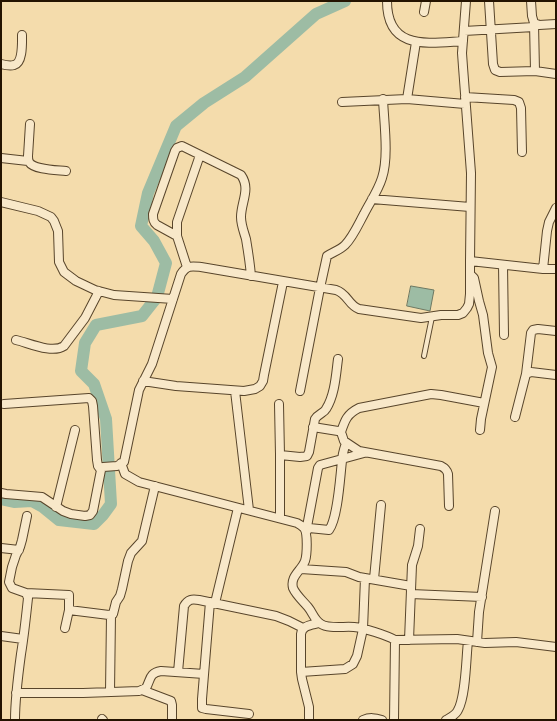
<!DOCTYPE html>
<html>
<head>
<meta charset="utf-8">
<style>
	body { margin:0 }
	#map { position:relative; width:557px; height:721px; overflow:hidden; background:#f4dcac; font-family:"Libre Bodoni",serif }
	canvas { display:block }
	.frame { position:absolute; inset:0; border:2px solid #241300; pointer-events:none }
</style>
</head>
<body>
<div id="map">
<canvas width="557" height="721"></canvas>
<div class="frame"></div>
</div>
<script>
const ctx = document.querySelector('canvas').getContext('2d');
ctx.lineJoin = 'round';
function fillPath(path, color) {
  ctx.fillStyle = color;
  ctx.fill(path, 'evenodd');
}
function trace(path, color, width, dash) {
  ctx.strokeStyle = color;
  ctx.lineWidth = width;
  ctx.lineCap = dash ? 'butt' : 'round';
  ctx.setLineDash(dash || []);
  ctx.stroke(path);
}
const water = new Path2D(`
	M411,286l23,4 -4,21 -23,-5z`);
const river = new Path2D(`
	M1,499l13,3 18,-1 11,6 16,13 35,4 9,-9 8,-11 -5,-85 -12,-35 -13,-13 4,-28 11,-18 46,-9 15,-19 9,-34 -12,-22 -13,-15 7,-33 28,-67 28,-23 41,-26 71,-63 29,-13`);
const lane = new Path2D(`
	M424,356l8,-39`);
const street = new Path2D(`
	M387,1c0,50 41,42 76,40
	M466,1l-4,52 1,14 8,106 -1,88 73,8h13
	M489,1l4,63 2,6 5,2 35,-1 21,3
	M531,1l1,15 2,7 5,2 17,-1
	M424,12l2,-11
	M534,23l1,48
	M464,31l70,-4
	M1,64c4,1 9,2 13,1 9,-2 8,-22 8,-30
	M465,97l49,3 5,2 2,6 1,44
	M407,99l9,-57
	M342,102l65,-3 58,5
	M30,124l-2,32c0,3 0,4 1,6 5,8 28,8 37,9
	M1,158l27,3
	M372,199l98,8
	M1,202l37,9 13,6 3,4 4,10 1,31 5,10 12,9 19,9 19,5 59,4
	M177,236l-20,-11c-4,-3 -4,-6 -4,-11l22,-63 2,-3 5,-2 59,29c10,14 0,27 0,42 0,8 3,15 5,22 2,12 4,24 5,37
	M503,265l1,70
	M187,267l-10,-31v-14l23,-67
	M543,269l4,-38 2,-9 7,-14
	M472,276l2,2 5,23 4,14 5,38 4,14 -11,52 -1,11
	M16,340c13,3 36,14 48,6l21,-28 14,-27
	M526,374l5,-41 2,-3 5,-1 18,2
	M143,381l33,5 68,5 11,-2 5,-3 3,-5 1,-6 19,-93
	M235,391l14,119
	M300,391l20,-103 7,-32c6,-4 13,-6 18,-11 8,-8 14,-22 19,-31 6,-12 14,-23 18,-36 7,-21 2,-56 1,-79
	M4,404l85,-6 3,3 1,5 4,54 1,6 3,4
	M279,404l1,51v63
	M515,417l11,-43 5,-2 25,3
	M313,427l25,4 3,1 3,9 15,10 82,15c4,2 6,4 7,8l1,32
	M341,432c4,-12 6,-18 18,-24l72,-14 10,1 43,8
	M280,455l20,2 7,-1 2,-4 6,-33c3,-5 9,-6 11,-10 9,-14 10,-35 12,-50
	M121,463l4,11 14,8 158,41c2,1 5,3 7,5 4,5 3,27 1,33 -4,10 -15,15 -12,27 3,7 10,13 15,19 5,6 6,13 13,17 7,5 24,2 33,3 10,1 32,8 41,13l-1,80
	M1,493l5,1 36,3 21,14 8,3 14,2 5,-1 3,-4 8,-41 2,-3 14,-1 7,-4 15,-72 13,-26 29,-90c6,-9 10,-8 20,-7l135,23c12,4 12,15 23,19l62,9 20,-3h17l5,-2 4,-5 2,-4 1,-10v-33
	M56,507l19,-77
	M306,532l12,-64 2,-3 44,-12
	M306,532l3,-4 20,2c9,-12 11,-53 13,-69 0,-6 2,-12 4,-18
	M1,548l18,2
	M301,569l45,3 13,5 52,9
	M374,579l7,-74
	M26,593l43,2v15l-4,18
	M411,594l71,3
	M210,602l-8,97v9l4,1 43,5
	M215,603l23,-95
	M69,610l40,5 4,-1 3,-12 4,-6 2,-7 6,-28 3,-8 11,-12 13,-55
	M1,636l22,3
	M395,640l62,-1 28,4 31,-1 40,5
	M409,640l3,-75 6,-19 2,-17
	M477,642l2,-30 16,-101
	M178,672l6,-66c4,-7 8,-7 15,-6l77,16 13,5 14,7
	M301,672l44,-3 8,-5 4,-8 6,-27 2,-51
	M142,690l29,11 1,4v15
	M110,692l1,-77
	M16,693h67l56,-2 7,-3c5,-9 3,-15 15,-17l43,3
	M102,719l1,1
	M15,720c0,-22 3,-44 6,-66 3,-18 5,-37 7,-56l-2,-5 -14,-5 -3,-6 3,-15 4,-12 4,-8 2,-7 5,-24
	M309,720v-13l-7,-28 -1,-7v-38c1,-9 11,-9 18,-11
	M363,720c7,-3 12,-2 19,0
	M446,720c5,-3 10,-5 12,-10 8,-14 8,-52 10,-69`);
fillPath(water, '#9dbca4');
trace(water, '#6d7862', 1);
trace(river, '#9dbca4', 12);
trace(lane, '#58452b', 6);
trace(street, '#58452b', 10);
trace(lane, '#f8e8c9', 4);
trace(street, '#f8e8c9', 8);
</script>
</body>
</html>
